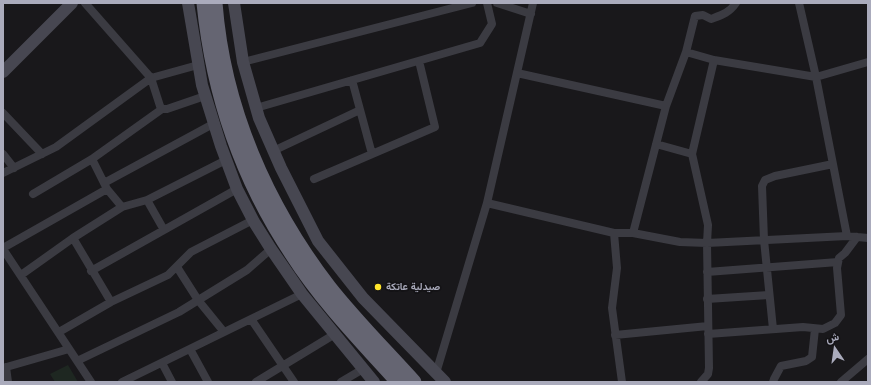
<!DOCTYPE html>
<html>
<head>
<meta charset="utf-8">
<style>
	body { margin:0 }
	#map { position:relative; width:871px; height:385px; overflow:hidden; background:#19181b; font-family:Arial,Vazirmatn,sans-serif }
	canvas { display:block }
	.frame { position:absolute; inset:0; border:4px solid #aaabbc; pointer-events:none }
	.north { position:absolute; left:815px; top:329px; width:40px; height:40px; -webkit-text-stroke:3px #141316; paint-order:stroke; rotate:347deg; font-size:11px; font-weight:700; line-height:16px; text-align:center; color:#aaabbc }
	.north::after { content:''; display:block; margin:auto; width:14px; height:18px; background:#aaabbc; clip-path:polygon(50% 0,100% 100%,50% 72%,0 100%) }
</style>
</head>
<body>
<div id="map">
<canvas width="871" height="385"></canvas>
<div class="frame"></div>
<div class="north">ش</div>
</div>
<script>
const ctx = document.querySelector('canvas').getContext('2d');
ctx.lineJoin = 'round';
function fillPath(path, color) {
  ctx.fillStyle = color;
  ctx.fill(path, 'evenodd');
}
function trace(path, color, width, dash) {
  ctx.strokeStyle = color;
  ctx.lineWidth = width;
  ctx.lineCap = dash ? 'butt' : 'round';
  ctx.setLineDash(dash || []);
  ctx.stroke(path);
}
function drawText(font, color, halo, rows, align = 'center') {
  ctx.font = font + ' Arial,Vazirmatn,sans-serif';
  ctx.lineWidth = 3.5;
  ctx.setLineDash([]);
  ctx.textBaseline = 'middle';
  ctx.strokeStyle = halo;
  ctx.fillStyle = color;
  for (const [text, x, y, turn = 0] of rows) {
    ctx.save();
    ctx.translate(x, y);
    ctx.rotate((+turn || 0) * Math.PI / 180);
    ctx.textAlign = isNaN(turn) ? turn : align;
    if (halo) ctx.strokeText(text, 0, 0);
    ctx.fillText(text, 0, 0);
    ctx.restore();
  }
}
const green = new Path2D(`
	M68,365l10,17h-23l-5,-8z`);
const street = new Path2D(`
	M85,3l66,75 9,28 2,3h5l38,-13
	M497,3l34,11
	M799,3l17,74 31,159
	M686,52l28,8 102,17 52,-15
	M243,62l229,-59
	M517,73l149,33
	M352,80l20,74
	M256,108l224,-65 12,-19 -5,-21
	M3,113l39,41
	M656,144l36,10
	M273,151l87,-41
	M3,154l11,14
	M92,159l15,30 15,18 25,-7 79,-40
	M3,173l53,-26 95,-69 47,-13
	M314,179l121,-52 -16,-66
	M104,183l109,-59
	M33,194l59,-35 70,-50
	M147,200l17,30
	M487,203l127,30h19l47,9 27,1 1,-18 -16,-71 22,-94
	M614,233l3,35 -5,40 10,74
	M633,233l33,-127 20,-54 9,-36 8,-1 8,4c11,-4 18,-6 25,-16
	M73,238l38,64
	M3,248l104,-59
	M3,249l88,133
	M177,267l21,33 26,32
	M91,271l146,-82
	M707,272l131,-10
	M21,275l52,-37 49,-31
	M707,299l62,-4
	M251,319l43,63
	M773,329l-9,-89 -2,-54 3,-6 10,-4 58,-12
	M59,332l52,-30 57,-27 23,-23 62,-32
	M708,334l95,-7 20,2 12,-6 6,-8 -4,-47 2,-10 6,-5 12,-16
	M615,335l93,-9
	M190,349l18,33
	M77,361l102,-49 68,-42 24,-21
	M162,363l10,19
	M6,367l2,15
	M3,368l66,-19
	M436,373l51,-170 46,-200
	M122,382l180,-88
	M256,382l79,-48
	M341,382l22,-13
	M701,382l7,-8 1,-6 -2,-125 140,-7 21,2
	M773,382l1,-3 7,-13 25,-5 6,-4 3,-28
	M841,382l27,-23`);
const secondary = new Path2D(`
	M188,3l14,82 19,61 16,43 17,33 17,27 31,45 72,88
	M234,3l9,59 16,56 22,50 37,73 45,57 82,84
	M3,72l69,-69`);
const highway = new Path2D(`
	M204,3c9,90 38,176 88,251 30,47 69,87 106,128
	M215,3c8,104 51,202 114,284 26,33 57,64 85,95`);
const markers = [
	[378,287,4,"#ffe52c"]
];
const poiNames = [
	["صيدلية عاتكة",386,287]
];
fillPath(green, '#1e2721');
trace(street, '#3b3b42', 8);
trace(secondary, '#474751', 12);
trace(highway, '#656572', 15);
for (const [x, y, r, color] of markers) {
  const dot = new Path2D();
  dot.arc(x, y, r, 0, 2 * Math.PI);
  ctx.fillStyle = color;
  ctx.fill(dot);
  trace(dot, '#141316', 1.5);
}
drawText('bold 10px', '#aaabbc', '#141316', poiNames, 'left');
</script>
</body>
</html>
